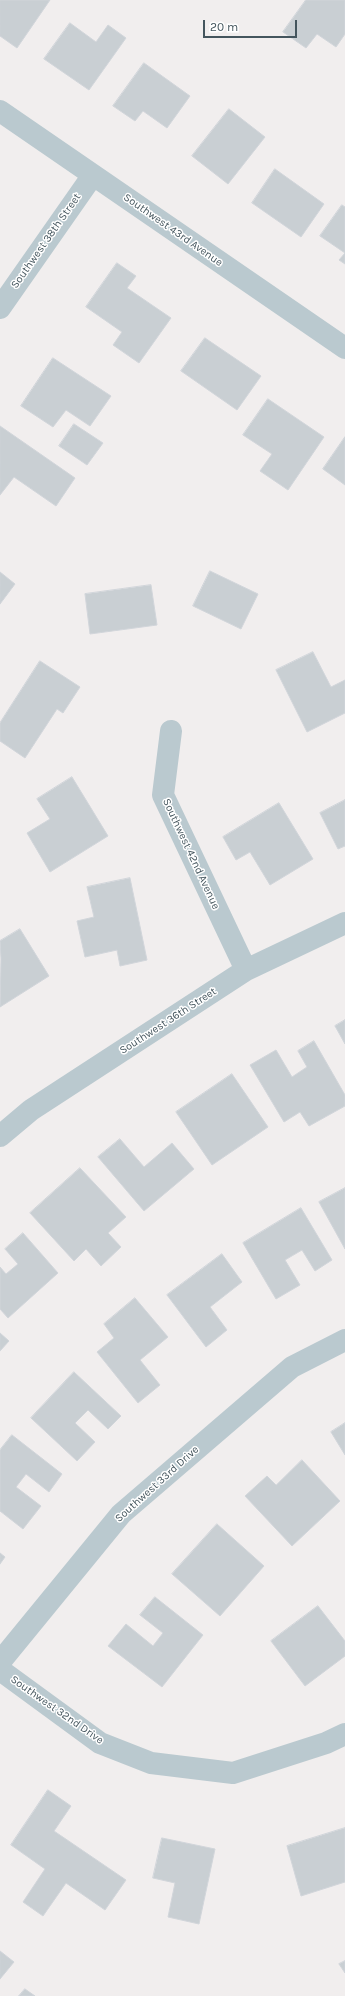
<!DOCTYPE html>
<html>
<head>
<meta charset="utf-8">
<style>
	body { margin:0 }
	#map { position:relative; width:345px; height:1996px; overflow:hidden; background:#f1eeee; font-family:Karla,sans-serif }
	canvas { display:block }
	.scale { position:absolute; left:203px; top:20px; width:94px; height:18px; box-sizing:border-box; border:2px solid #44555d; border-top:0; padding-left:5px; font-size:12px; line-height:14px; white-space:nowrap; color:#44555d; -webkit-text-stroke:3px #fff; paint-order:stroke }
</style>
</head>
<body>
<div id="map">
<canvas width="345" height="1996"></canvas>
<div class="scale">20 m</div>
</div>
<script>
const ctx = document.querySelector('canvas').getContext('2d');
ctx.lineJoin = 'round';
function fillPath(path, color) {
  ctx.fillStyle = color;
  ctx.fill(path, 'evenodd');
}
function trace(path, color, width, dash) {
  ctx.strokeStyle = color;
  ctx.lineWidth = width;
  ctx.lineCap = dash ? 'butt' : 'round';
  ctx.setLineDash(dash || []);
  ctx.stroke(path);
}
function drawText(font, color, halo, rows, align = 'center') {
  ctx.font = font + ' Karla,sans-serif';
  ctx.lineWidth = 3;
  ctx.setLineDash([]);
  ctx.textBaseline = 'middle';
  ctx.strokeStyle = halo;
  ctx.fillStyle = color;
  for (const [text, x, y, turn = 0] of rows) {
    ctx.save();
    ctx.translate(x, y);
    ctx.rotate((+turn || 0) * Math.PI / 180);
    ctx.textAlign = isNaN(turn) ? turn : align;
    if (halo) ctx.strokeText(text, 0, 0);
    ctx.fillText(text, 0, 0);
    ctx.restore();
  }
}
const building = new Path2D(`
	M0,0h50l-33,48 -17,-12z
	M306,0h39v34l-9,13 -19,-13 -11,14 -23,-16z
	M70,23l26,19 12,-17 18,13 -37,52 -45,-31z
	M144,63l46,33 -23,32 -24,-17 -8,10 -22,-15z
	M229,109l36,28 -37,47 -36,-28z
	M275,169l49,35 -23,33 -49,-34z
	M342,205l3,2v57l-6,-4 6,-7 -25,-17z
	M117,263l19,13 -9,12 44,30 -32,45 -26,-18 9,-13 -36,-25z
	M205,338l56,38 -24,34 -56,-39z
	M53,358l58,38 -21,30 -24,-16 -13,17 -32,-21z
	M268,399l56,38 -36,53 -28,-19 12,-17 -29,-19z
	M74,424l29,19 -16,22 -28,-19z
	M0,426l75,52 -19,28 -42,-29 -14,18z
	M345,437v48l-22,-16z
	M210,571l48,23 -17,35 -48,-23z
	M0,572l15,12 -15,20z
	M151,585l6,40 -67,9 -5,-40z
	M313,652l18,35 14,-7v33l-38,19 -31,-62z
	M40,661l40,26 -17,26 -6,-4 -32,49 -25,-17v-18z
	M72,777l36,59 -58,36 -23,-39 23,-14 -13,-20z
	M345,800v46l-7,3 -18,-36z
	M279,803l34,56 -43,26 -20,-33 -14,8 -13,-23z
	M130,878l17,82 -27,6 -3,-16 -32,7 -8,-36 17,-4 -7,-30z
	M20,929l29,47 -49,31 1,-48 -1,-18z
	M345,1020v24l-10,-18z
	M314,1041l31,54v11l-36,20 -9,-14 -16,10 -34,-57 26,-15 16,27 15,-10 -9,-16z
	M232,1074l36,53 -56,38 -36,-53z
	M120,1139l24,28 28,-24 22,26 -50,42 -46,-54z
	M80,1168l46,49 -18,16 13,14 -20,19 -15,-17 -12,12 -44,-48z
	M345,1188v61l-26,-47z
	M301,1208l31,52 -17,11 -13,-21 -17,10 15,25 -24,14 -33,-56z
	M23,1233l35,40 -50,45 -8,-9v-42l6,7 12,-10 -13,-15z
	M222,1254l20,28 -32,25 17,23 -21,17 -39,-52z
	M135,1298l33,39 -28,23 20,25 -22,18 -41,-51 17,-14 -10,-14z
	M0,1333l9,8 -9,10z
	M74,1372l47,44 -13,13 -20,-19 -13,13 20,19 -18,19 -46,-43z
	M345,1423v32l-14,-23z
	M12,1435l50,39 -13,18 -23,-18 -10,13 25,19 -18,23 -23,-18v-61z
	M302,1460l38,41 -48,45 -47,-50 22,-20 9,9z
	M217,1524l47,42 -44,50 -48,-42z
	M0,1553l5,4 -5,7z
	M155,1597l48,38 -41,52 -54,-41 18,-22 27,22 10,-13 -23,-18z
	M318,1606l27,35v15l-40,30 -34,-45z
	M48,1790l23,16 -17,25 72,49 -21,30 -39,-27 -23,33 -20,-14 22,-33 -34,-24z
	M345,1828v54l-44,14 -14,-50z
	M162,1838l53,11 -16,75 -31,-7 7,-34 -22,-5z
	M0,1951l14,11 -14,17z
	M345,1961v12l-6,-9z
	M25,1989l10,7h-16z`);
const street = new Path2D(`
	M0,111l345,237
	M0,308l93,-133
	M171,731l-8,64 83,175
	M0,1136l31,-26 215,-140 99,-47
	M0,1662l121,-148 171,-147 53,-27
	M0,1670l100,73 51,20 82,10 93,-30 19,-9`);
const streetNames = [
	["Southwest 43rd Avenue",173,230,35],
	["Southwest 38th Street",46,241,-55],
	["Southwest 42nd Avenue",191,854,65],
	["Southwest 36th Street",168,1021,-33],
	["Southwest 33rd Drive",157,1484,-42],
	["Southwest 32nd Drive",57,1710,35]
];
fillPath(building, '#c9cfd3');
trace(building, '#d1d5da', 1);
trace(street, '#bac9cf', 22);
drawText('11px', '#44555d', '#fff', streetNames);
</script>
</body>
</html>
